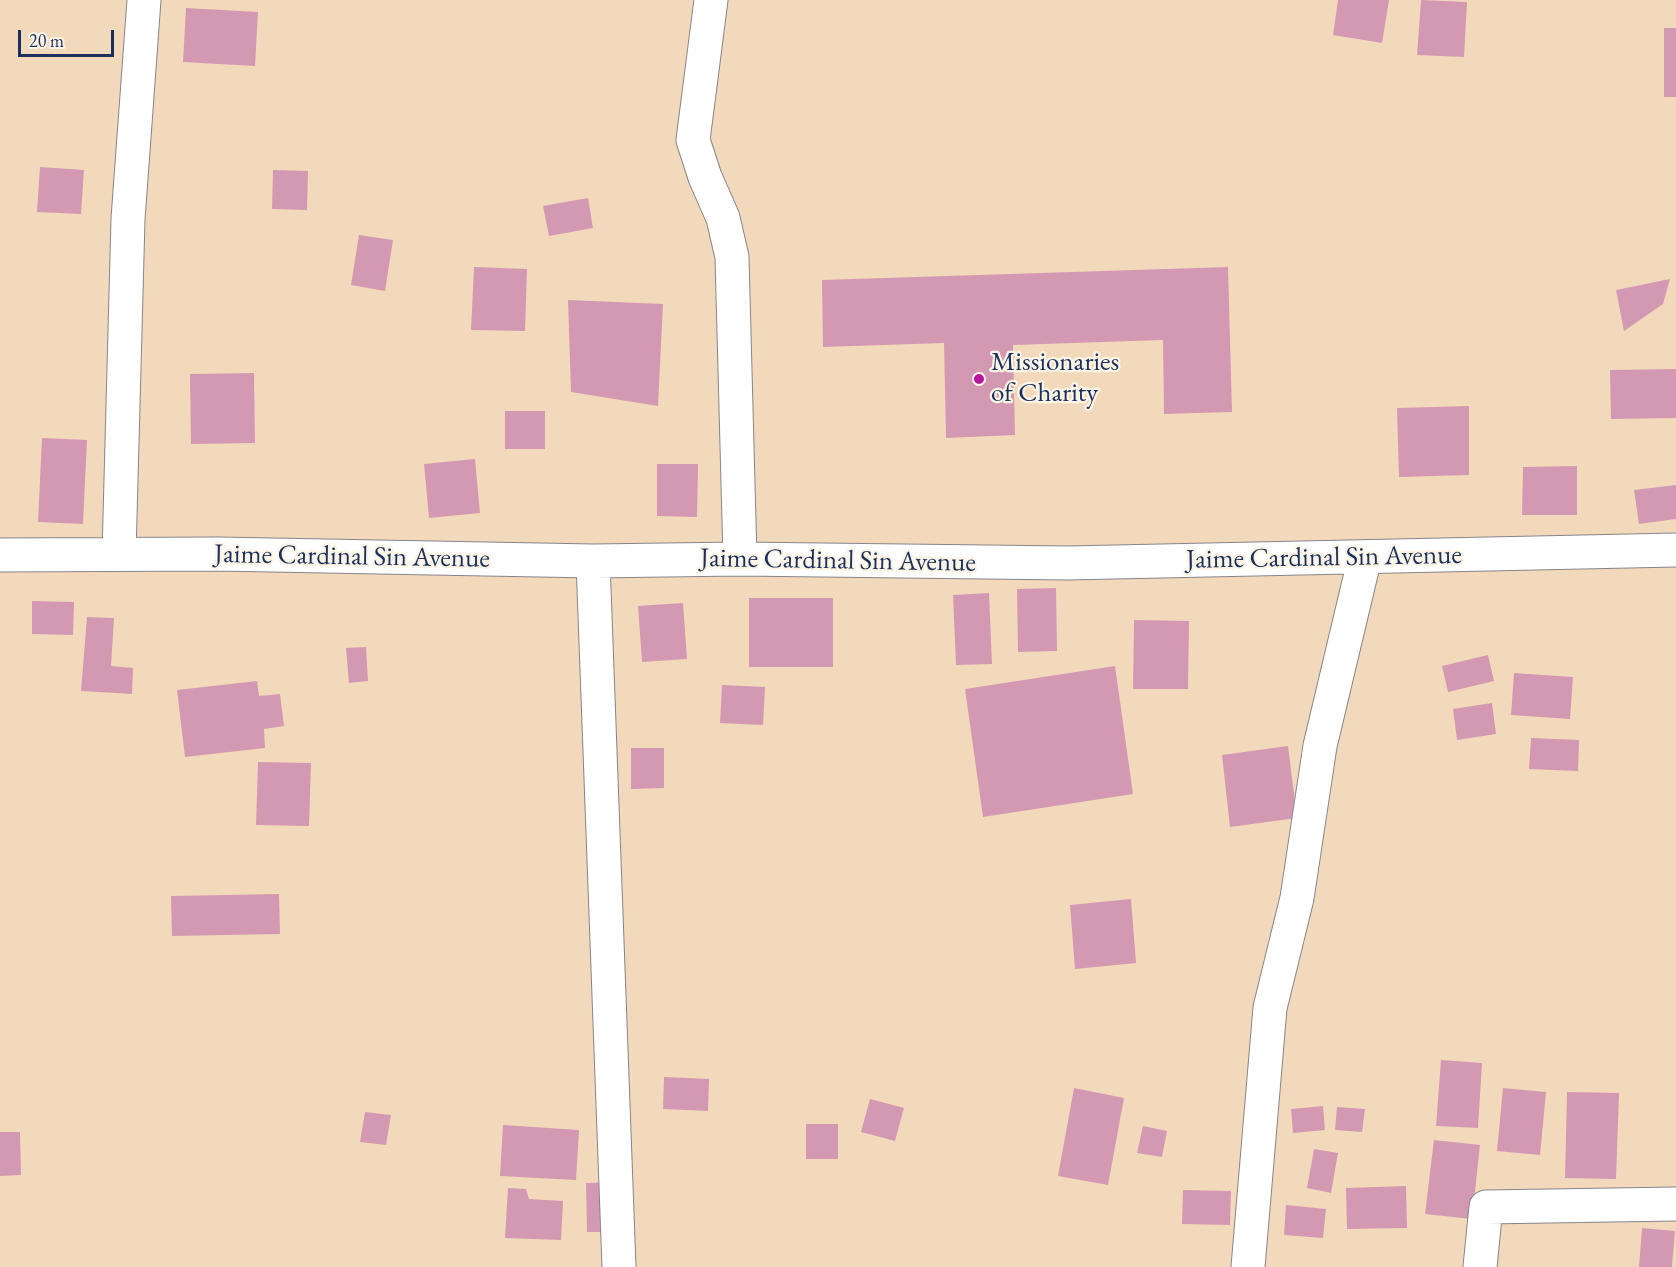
<!DOCTYPE html>
<html>
<head>
<meta charset="utf-8">
<style>
	body { margin:0 }
	#map { position:relative; width:1676px; height:1267px; overflow:hidden; background:#f3d9bb; font-family:"EB Garamond",serif }
	canvas { display:block }
	.scale { position:absolute; left:18px; top:30px; width:96px; height:27px; box-sizing:border-box; border:3px solid #1b2f5e; border-top:0; padding-left:8px; font-size:18px; line-height:21px; white-space:nowrap; color:#1b2f5e; -webkit-text-stroke:4px #fcf5e5; paint-order:stroke }
</style>
</head>
<body>
<div id="map">
<canvas width="1676" height="1267"></canvas>
<div class="scale">20 m</div>
</div>
<script>
const ctx = document.querySelector('canvas').getContext('2d');
ctx.lineJoin = 'round';
function fillPath(path, color) {
  ctx.fillStyle = color;
  ctx.fill(path, 'evenodd');
}
function trace(path, color, width, dash) {
  ctx.strokeStyle = color;
  ctx.lineWidth = width;
  ctx.lineCap = dash ? 'butt' : 'round';
  ctx.setLineDash(dash || []);
  ctx.stroke(path);
}
function drawText(font, color, halo, rows, align = 'center') {
  ctx.font = font + ' "EB Garamond",serif';
  ctx.lineWidth = 4.5;
  ctx.setLineDash([]);
  ctx.textBaseline = 'middle';
  ctx.strokeStyle = halo;
  ctx.fillStyle = color;
  for (const [text, x, y, turn = 0] of rows) {
    ctx.save();
    ctx.translate(x, y);
    ctx.rotate((+turn || 0) * Math.PI / 180);
    ctx.textAlign = isNaN(turn) ? turn : align;
    if (halo) ctx.strokeText(text, 0, 0);
    ctx.fillText(text, 0, 0);
    ctx.restore();
  }
}
const building = new Path2D(`
	M1338,0h51l-7,43 -49,-8z
	M1421,0l46,2 -3,55 -47,-2z
	M186,8l72,4 -3,54 -72,-4z
	M1664,28h12v69h-12z
	M40,167l44,3 -3,44 -44,-2z
	M273,170l35,1 -1,39 -35,-1z
	M588,198l5,30 -44,8 -6,-30z
	M359,235l34,5 -8,51 -34,-6z
	M474,267l53,2 -2,62 -54,-1z
	M1228,267l4,145 -68,2 -1,-74 -150,5 2,90 -69,3 -2,-95 -121,4 -1,-67z
	M1670,279l-7,25 -39,27 -8,-41z
	M568,300l95,4 -5,102 -87,-14z
	M1676,369v49l-65,1 -1,-49z
	M254,373l1,70 -64,1 -1,-70z
	M1469,406v69l-70,2 -2,-69z
	M505,411h40v38h-40z
	M42,438l45,2 -4,84 -45,-2z
	M475,459l5,54 -51,5 -5,-54z
	M657,464h41l-1,53 -40,-1z
	M1577,466v49h-55l1,-48z
	M1676,485v34l-37,5 -5,-34z
	M1056,588l1,63 -39,1 -1,-63z
	M989,593l3,71 -36,1 -3,-70z
	M749,598h84v69h-84z
	M32,601l42,1 -1,33 -41,-1z
	M683,603l4,56 -45,3 -4,-56z
	M87,617l27,1 -3,48 22,2 -1,26 -51,-3z
	M1134,620l55,1 -1,68h-55z
	M366,647l2,34 -19,2 -3,-35z
	M1488,655l6,26 -46,11 -6,-26z
	M1115,666l18,128 -150,23 -18,-128z
	M1514,673l59,4 -3,42 -59,-4z
	M257,681l2,15 21,-2 4,32 -20,3 1,19 -80,9 -8,-67z
	M722,685l43,2 -2,38 -43,-2z
	M1492,703l4,31 -39,6 -4,-31z
	M1531,738l48,2 -1,31 -49,-2z
	M1288,746l9,72 -67,9 -8,-72z
	M631,748h33v40l-33,1z
	M258,762l53,1 -2,63 -53,-1z
	M279,894l1,40 -108,2 -1,-40z
	M1131,899l5,64 -61,6 -5,-64z
	M1441,1060l41,3 -4,65 -42,-2z
	M664,1077l45,2 -1,32 -45,-2z
	M1074,1088l50,10 -16,87 -50,-9z
	M1503,1088l43,4 -6,63 -43,-4z
	M1567,1092l52,1 -3,86 -51,-1z
	M870,1099l34,9 -9,33 -34,-9z
	M1323,1106l2,24 -32,3 -2,-24z
	M1337,1107l28,2 -3,23 -27,-2z
	M365,1112l26,3 -5,30 -26,-3z
	M806,1124h32v35h-32z
	M503,1125l76,5 -3,50 -76,-4z
	M1143,1126l24,5 -5,26 -25,-4z
	M0,1132h20l1,43 -21,1z
	M1434,1140l46,5 -8,74 -47,-5z
	M1314,1149l24,4 -7,40 -24,-5z
	M613,1182l1,50h-27l-1,-49z
	M1406,1186l1,42 -60,1 -1,-41z
	M508,1188l18,1 3,10 34,2 -2,39 -56,-2z
	M1183,1190l48,1 -1,34 -48,-1z
	M1286,1205l40,4 -3,29 -39,-3z
	M1642,1228l33,3 -3,36h-33z`);
const minor = new Path2D(`
	M711,0l-18,140 12,37 18,41 9,39 8,302
	M119,554l9,-335 16,-219
	M0,555l218,-1 375,7 147,-2 328,4 608,-13
	M593,561l26,706
	M1248,1267l22,-259 27,-110 23,-152 45,-189
	M1480,1267l6,-60 190,-3`);
const markers = [
	[979,379,6,"#b5179e"]
];
const poiNames = [
	["Missionaries",991,363],
	["of Charity",991,394]
];
const streetNames = [
	["Jaime Cardinal Sin Avenue",352,557,1],
	["Jaime Cardinal Sin Avenue",1324,558,-1],
	["Jaime Cardinal Sin Avenue",838,561,1]
];
fillPath(building, '#d499b2');
trace(minor, '#87848c', 35);
trace(minor, '#fff', 33);
for (const [x, y, r, color] of markers) {
  const dot = new Path2D();
  dot.arc(x, y, r, 0, 2 * Math.PI);
  ctx.fillStyle = color;
  ctx.fill(dot);
  trace(dot, '#fcf5e5', 2);
}
drawText('27px', '#1b2f5e', '#fcf5e5', poiNames, 'left');
drawText('27px', '#1b2f5e', '#fcf5e5', streetNames);
</script>
</body>
</html>
